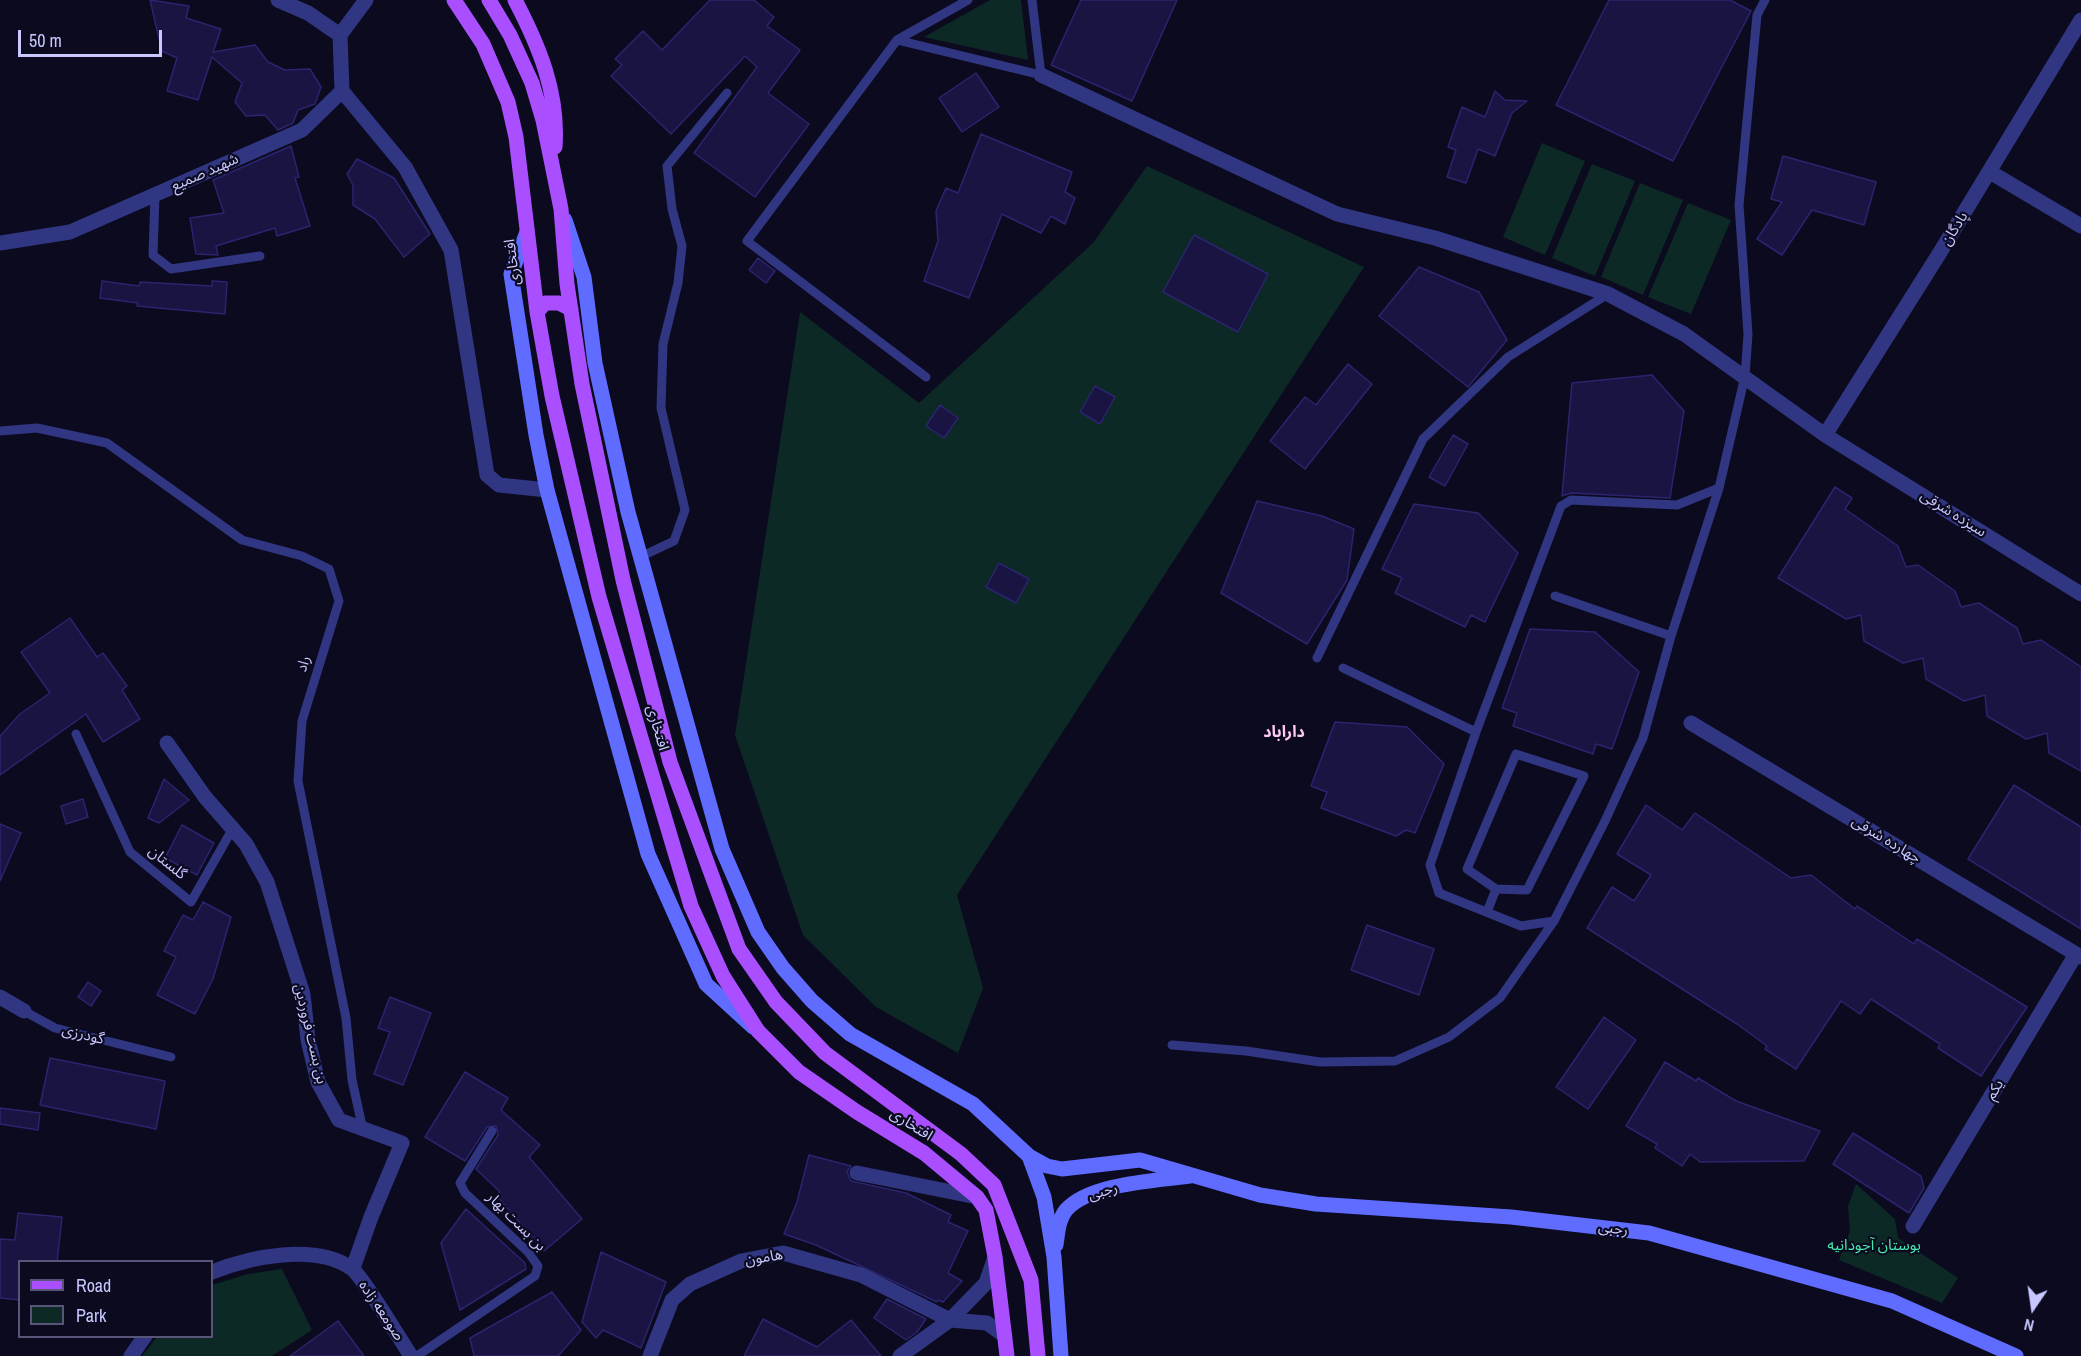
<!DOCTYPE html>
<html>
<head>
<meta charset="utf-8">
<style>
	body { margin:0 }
	#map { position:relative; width:2081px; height:1356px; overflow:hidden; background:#0b0a1f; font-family:"Archivo Narrow",sans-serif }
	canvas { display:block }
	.legend { position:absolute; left:18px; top:1260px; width:195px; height:78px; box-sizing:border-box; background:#0b0a1f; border:2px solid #575679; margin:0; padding:8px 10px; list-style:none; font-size:18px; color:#c8c8ff }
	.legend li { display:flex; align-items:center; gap:12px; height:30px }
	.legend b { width:30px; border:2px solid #575679 }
	.north { position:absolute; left:2003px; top:1278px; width:60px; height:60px; -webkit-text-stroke:4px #0b0a1f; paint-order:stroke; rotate:193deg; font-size:16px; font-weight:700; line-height:24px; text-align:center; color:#c8c8ff }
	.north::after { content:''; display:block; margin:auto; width:21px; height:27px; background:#c8c8ff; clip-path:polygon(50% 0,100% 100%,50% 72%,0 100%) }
	.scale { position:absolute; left:18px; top:30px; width:144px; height:27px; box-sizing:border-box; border:3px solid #c8c8ff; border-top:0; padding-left:8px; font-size:18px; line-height:21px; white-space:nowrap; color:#c8c8ff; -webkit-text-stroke:4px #0b0a1f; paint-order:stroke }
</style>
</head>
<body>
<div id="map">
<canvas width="2081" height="1356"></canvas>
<ul class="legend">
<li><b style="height:8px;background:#aa4fff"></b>Road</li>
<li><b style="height:16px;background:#0d2925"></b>Park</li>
</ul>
<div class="north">N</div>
<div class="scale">50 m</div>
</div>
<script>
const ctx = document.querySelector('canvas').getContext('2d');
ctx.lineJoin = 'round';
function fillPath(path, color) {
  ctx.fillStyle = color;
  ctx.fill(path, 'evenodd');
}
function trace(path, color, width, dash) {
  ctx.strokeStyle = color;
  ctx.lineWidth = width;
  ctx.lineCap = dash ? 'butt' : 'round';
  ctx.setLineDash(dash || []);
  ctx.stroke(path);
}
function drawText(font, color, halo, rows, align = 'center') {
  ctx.font = font + ' "Archivo Narrow","Noto Sans Arabic",sans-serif';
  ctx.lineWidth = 4.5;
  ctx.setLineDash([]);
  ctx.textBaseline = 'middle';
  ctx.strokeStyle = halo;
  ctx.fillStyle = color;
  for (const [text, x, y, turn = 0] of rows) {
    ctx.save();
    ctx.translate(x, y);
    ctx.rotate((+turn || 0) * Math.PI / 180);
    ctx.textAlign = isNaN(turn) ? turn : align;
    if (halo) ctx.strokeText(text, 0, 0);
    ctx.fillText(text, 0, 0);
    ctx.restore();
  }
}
const green = new Path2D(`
	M990,0h31l7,60 -104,-23z
	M1542,143l43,18 -40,94 -42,-18z
	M1592,164l43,17 -40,95 -43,-18z
	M1147,166l217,101 -407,628 26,93 -25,65 -82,-46 -73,-72 -68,-200 65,-423 119,91 174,-160z
	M1640,183l43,17 -40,95 -42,-18z
	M1688,203l43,17 -40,94 -43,-17z
	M1856,1184l39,35 3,19 60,40 -16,25 -103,-43 11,-29 -2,-25z
	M282,1269l30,61 -40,26h-130l15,-19 55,-1v-51l36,-11z`);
const building = new Path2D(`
	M150,0l39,6 -3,12 35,11 -8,23 42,-7 13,17 17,8 25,-1 11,18 -6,17 -17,6 -5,13 -15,7 -13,-15 -19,1 -11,-14 7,-19 -30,-26 -14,43 -31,-9 10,-33 -15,-7z
	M710,0h44l20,17 -7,9 33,24 -32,43 41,31 -54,73 -61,-44 63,-86 -12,-11 -74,78 -60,-58 11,-11 -7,-6 28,-28 19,19z
	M1081,0h96l-45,101 -81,-36z
	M1609,0h121l21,11 -78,150 -117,-56z
	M976,73l23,34 -37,25 -23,-34z
	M1495,91l10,9 22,1 -15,12 -17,43 -17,-7 -12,34 -19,-6 9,-27 -8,-3 14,-40 23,10z
	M981,134l91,38 -7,20 10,6 -10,26 -14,-8 -10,17 -39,-19 -33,84 -45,-17 14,-40 -2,-30 10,-23 12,5z
	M291,146l8,31 -4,1 15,48 -33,10 -2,-8 -59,18 2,9 -22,-1 -6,-36 34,-5 -11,-33z
	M1783,156l93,26 -12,43 -52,-15 -30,45 -25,-16 25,-37 -11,-3z
	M357,159l37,19 36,56 -26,23 -29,-38 -22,-14v-20l-6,-11z
	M1194,235l74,39 -30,58 -75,-40z
	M758,258l17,13 -9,12 -17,-13z
	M1419,267l60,25 28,48 -39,47 -89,-71z
	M102,281l37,5 1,-4 72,4v-5l15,1 -2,32 -88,-8 1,-3 -38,-5z
	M1348,364l24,20 -67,85 -35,-28 35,-44 11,8z
	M1652,375l32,36 -14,87 -99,-5 -9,3 10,-113z
	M1095,386l20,11 -15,27 -20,-12z
	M940,405l18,13 -14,20 -18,-12z
	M1453,435l15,9 -23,42 -16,-9z
	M1835,487l17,11 -7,11 53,37 8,21 12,-2 37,26 6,16 18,-4 38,25 6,16 18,-4 40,27v104l-32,-18 -2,-20 -21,6 -39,-23 -2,-21 -21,6 -38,-22 -3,-21 -20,5 -39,-22 -3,-26 -15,4 -68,-41z
	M1257,501l65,15 32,13 -7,51 -40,64 -86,-51z
	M1414,504l64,9 40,40 -33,69 -14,-7 -6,12 -70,-34 7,-15 -20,-9z
	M999,563l30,16 -13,24 -30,-16z
	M70,618l27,39 6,-4 24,33 -5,4 18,29 -37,23 -17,-28 -86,61v-39l20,-22 30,-21 -29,-41z
	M1530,629l65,3 44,40 -27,77 -16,-5 -3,10 -80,-28 4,-13 -15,-5z
	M1335,722l72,5 37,37 -29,69 -9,-3 -10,6 -75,-28 6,-16 -16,-6z
	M164,779l25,21 -30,23 -11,-5z
	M2014,785l67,42v102l-113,-70z
	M83,799l5,18 -22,7 -5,-18z
	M1646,805l36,25 13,-17 96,65 20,-3 44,34 2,-3 57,38 3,-5 110,68 -46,69 -43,-28 2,-4 -69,-45 -11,15 -19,-13 -45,68 -31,-20 2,-3 -30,-22 -150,-96 25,-41 22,14 17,-26 -34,-21z
	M0,824l21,9 -21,48z
	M182,825l32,18 -17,32 -32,-17z
	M203,902l28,15 -18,62 -18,35 -38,-19 19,-38 -12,-6 19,-36 10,5z
	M1367,925l67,24 -15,46 -68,-25z
	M88,982l13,9 -10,15 -13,-9z
	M390,997l41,16 -28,72 -29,-11 16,-42 -12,-4z
	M1604,1017l32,23 -48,69 -32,-22z
	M50,1058l115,23 -9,48 -116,-24z
	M1665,1062l31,19 2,-3 38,23 84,30 -16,30 -104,1 -10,-8 -8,12 -27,-18 2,-4 -31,-18z
	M465,1072l43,26 -7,12 39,35 -11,12 53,62 -38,32 -48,-56 4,-3 -24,-23 22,-34 -2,-9 -9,1 -22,34 -40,-24z
	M0,1108l40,5 -2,17 -38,-6z
	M1853,1133l68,43 3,12 -15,25 -76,-49z
	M809,1155l42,11 -4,6 4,9 55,12 45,22 -3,7 20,9 -20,42 14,8 -19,21 -5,-2 -1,2 -121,-57 -32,-11 13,-32z
	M466,1209l59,54 1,6 -66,41 -19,-67z
	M18,1213l44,4 -5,45h-37v38l-20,-2v-59l15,1z
	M601,1252l65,30 -25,66 -38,-18 -7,8 -14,-16z
	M552,1292l29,38 -23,26h-84l-4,-18z
	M887,1299l39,20 -9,13 -11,8 -32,-22z
	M763,1319l54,28 34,-27 30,36h-137z
	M338,1321l26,35h-74z`);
const lane = new Path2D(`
	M897,40l144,35 -9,-75
	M155,195l-2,60 18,14 89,-13
	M926,377l-179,-136 150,-201 71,-40
	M0,431l37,-3 70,15 135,97 60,16 27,13 10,32 -37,120 -4,60 48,237 6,62 11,50
	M640,557l34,-16 11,-31 -24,-102 2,-64 15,-61 4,-37 -10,-37 -5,-43 60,-73
	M1555,596l116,40
	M1317,658l106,-219 85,-82 100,-63
	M1343,668l133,64
	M76,734l54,118 61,50 42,-74
	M1487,912l9,-23 -29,-20 49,-115 68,22 -57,114 -31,-1
	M1554,921l-33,5 -82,-33 -9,-28 46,-133 85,-226 10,-6 106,5 42,-17
	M24,1011l31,17 116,29
	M1172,1045l74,6 74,11 75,-1 54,-24 51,-39 54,-77 51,-100 38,-83 28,-102 48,-148 26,-112 3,-42 -9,-129 18,-190 8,-15
	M417,1356l118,-80 3,-10 -10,-14 -63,-59 -5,-10 32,-52`);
const street = new Path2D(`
	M278,0l30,13 32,22
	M340,35l26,-35
	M1041,75l296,139 98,24 173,56 76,40 141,101 256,159
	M342,91l63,76 46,83 36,225 12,10 48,5
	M1990,172l91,54
	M0,243l70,-11 232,-102 40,-39 -2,-56
	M1825,435l114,-181 142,-234
	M1691,723l390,234
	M167,743l38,54 41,47 21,38 36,112 5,46 10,42 21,38 63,23 -31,74 -18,51
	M0,997l24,14
	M857,1173l120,24
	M1913,1226l163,-272
	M212,1272c38,-15 102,-29 139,-4 10,6 50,73 60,88
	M131,1356l14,-20
	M650,1356l22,-56 18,-16 51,-23 42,-8 78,22 89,45 37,3 18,13
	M900,1356l50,-36 36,-37 9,-26`);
const secondary = new Path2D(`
	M565,220l19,57 11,86 33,149 94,337 36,83 25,36 29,33 38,33 123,70 56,52 15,41 10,60 7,99
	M527,232l-16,42 25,161 11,55 101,364 58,130 47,43
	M1029,1156l18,10 15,3 78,-9 120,35 56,9 195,13 138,16 243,68 124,55
	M1056,1245c2,-12 2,-25 10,-35 24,-27 90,-29 124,-34`);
const primary = new Path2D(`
	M454,0l29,44 25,58 8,35 21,175 15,84 47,201 92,309 32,70 35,55 41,41 58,40 67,41 53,44 9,13 9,47 12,99
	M489,0l21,35 22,48 11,37 18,89 6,75 15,100 41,196 47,182 69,187 37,53 49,51 136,101 33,31 37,95 7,76
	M515,0c24,46 44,93 40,147
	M537,312l8,-9h14l12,6`);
const streetNames = [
	["شهید صمیع",205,173,-24],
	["پادگان",1955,229,-58],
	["افتخاری",513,262,-97],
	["سیزده شرقی",1953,514,32],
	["راد",304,664,-73],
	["افتخاری",657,728,74],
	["چهارده شرقی",1886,840,31],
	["گلستان",167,863,39],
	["بن بست فروردین",310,1034,77],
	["گودرزی",83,1035,14],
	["یکم",1995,1090,-59],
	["افتخاری",911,1125,32],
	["رجبی",1103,1192,-16],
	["بن بست بهار",516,1222,45],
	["رجبی",1613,1229,7],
	["هامون",764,1258,-9],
	["صومعه زاده",381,1311,56]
];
const parkNames = [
	["بوستان آجودانیه",1874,1246]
];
const neighbourhoodNames = [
	["داراباد",1284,733]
];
fillPath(green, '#0d2925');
fillPath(building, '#191441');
trace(building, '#2b246f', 1.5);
trace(lane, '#303682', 9);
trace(street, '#303682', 15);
trace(secondary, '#5f6cff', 15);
trace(primary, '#aa4fff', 15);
drawText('15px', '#c8c8ff', '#0b0a1f', streetNames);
drawText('15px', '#49eab0', '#0b0a1f', parkNames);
drawText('bold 16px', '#ffcaf1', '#0b0a1f', neighbourhoodNames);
</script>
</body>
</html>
